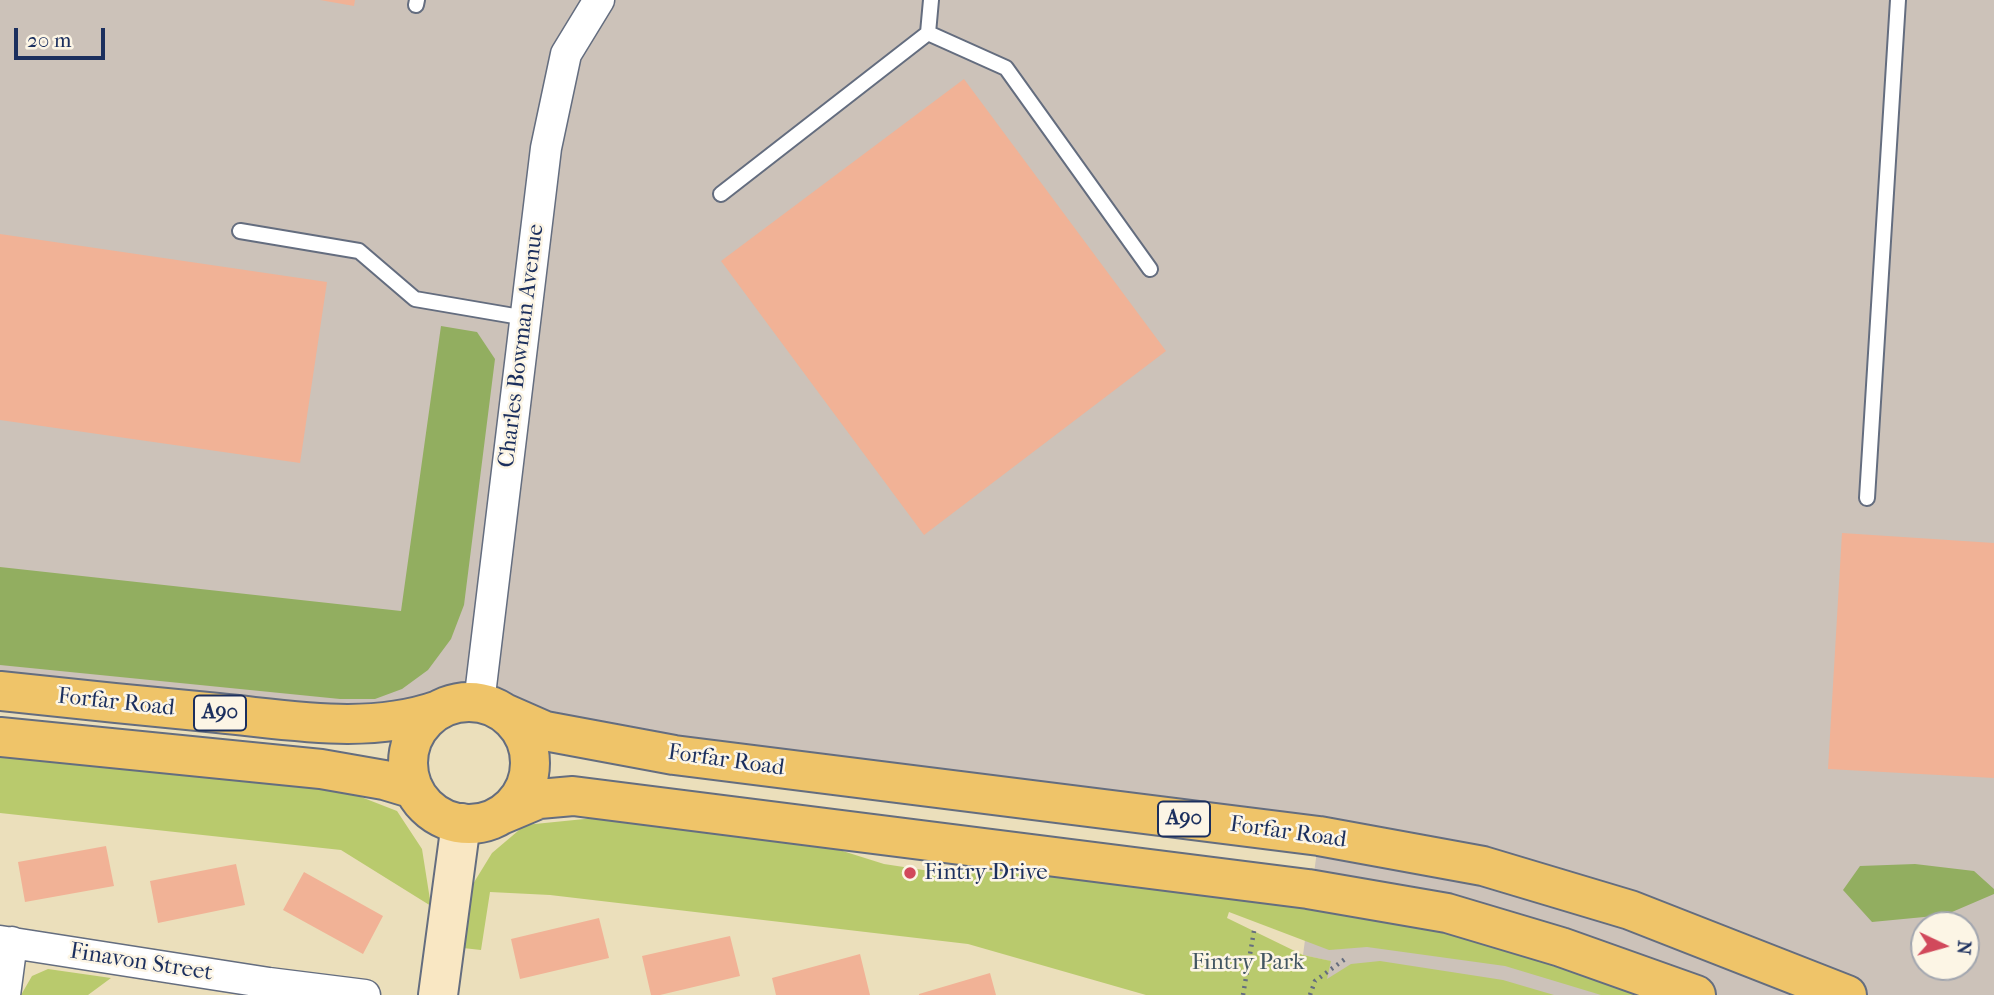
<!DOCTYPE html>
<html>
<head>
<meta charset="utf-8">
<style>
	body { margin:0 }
	#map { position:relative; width:1994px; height:995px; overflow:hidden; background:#ebdfbb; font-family:"IM FELL French Canon",serif }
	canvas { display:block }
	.north { position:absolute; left:1910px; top:911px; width:70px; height:70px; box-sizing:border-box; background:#fcf5e5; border:2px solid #a2a6af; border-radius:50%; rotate:95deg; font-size:19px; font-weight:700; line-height:28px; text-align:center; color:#1b2f5e }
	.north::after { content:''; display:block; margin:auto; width:24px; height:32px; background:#d1495b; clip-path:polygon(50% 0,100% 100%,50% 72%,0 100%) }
	.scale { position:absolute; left:14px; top:28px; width:91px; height:32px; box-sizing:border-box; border:4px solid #1b2f5e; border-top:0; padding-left:9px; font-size:21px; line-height:24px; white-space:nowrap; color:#1b2f5e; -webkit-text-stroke:5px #fcf5e5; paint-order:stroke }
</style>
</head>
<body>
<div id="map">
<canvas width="1994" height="995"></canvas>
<div class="north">N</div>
<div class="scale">20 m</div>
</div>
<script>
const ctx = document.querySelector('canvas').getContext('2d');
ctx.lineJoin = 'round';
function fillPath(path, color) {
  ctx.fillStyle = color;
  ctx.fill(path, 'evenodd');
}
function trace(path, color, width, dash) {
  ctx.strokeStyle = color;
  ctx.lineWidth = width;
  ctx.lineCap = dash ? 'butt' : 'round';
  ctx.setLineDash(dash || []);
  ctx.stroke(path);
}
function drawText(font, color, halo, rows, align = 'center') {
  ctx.font = font + ' "IM FELL French Canon",serif';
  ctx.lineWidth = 5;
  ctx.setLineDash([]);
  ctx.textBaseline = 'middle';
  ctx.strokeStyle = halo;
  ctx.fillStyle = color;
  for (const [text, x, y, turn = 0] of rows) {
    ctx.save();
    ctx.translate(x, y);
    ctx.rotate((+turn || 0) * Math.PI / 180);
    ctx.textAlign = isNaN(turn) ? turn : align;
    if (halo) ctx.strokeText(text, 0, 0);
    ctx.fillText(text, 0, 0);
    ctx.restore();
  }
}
const industrial = new Path2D(`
	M0,0h1994v995h-671l7,-34 -27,-6 16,-119 -815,-123 -65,-3 -26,29 -88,-16 -325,-32zM1924,925h42v42h-42z`);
const green = new Path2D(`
	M0,757l338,31 59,23 25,38 9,57 -90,-56 -341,-37z
	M624,815l190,27 70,22 59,9 95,-2 352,49 123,29 131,46h-43l-96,-29 -138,-19 -38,3 -100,-38 -2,6 76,37 28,6 -4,18 24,-15 29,-3 123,19 51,15h-408l-178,-51 -418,-49 -60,-3 -9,58 -18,-2 10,-64 19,-31 33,-28z
	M48,969l63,9 -23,17h-67l11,-19z`);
const forest = new Path2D(`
	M441,326l36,6 18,27 -31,246 -13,34 -23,31 -26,19 -27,10h-35l-340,-34v-98l401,44z
	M1915,864l59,7 20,18v5l-49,21 -73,7 -29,-32 17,-24z`);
const building = new Path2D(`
	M320,0h35l-1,6z
	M964,79l202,272 -242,184 -203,-274z
	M0,234l327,48 -27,181 -300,-43z
	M1842,533l152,10v235l-166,-9z
	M106,846l8,40 -89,16 -7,-40z
	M236,864l9,41 -87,18 -8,-42z
	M304,872l79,44 -20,38 -80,-44z
	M599,918l10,40 -89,21 -9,-40z
	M730,936l10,40 -80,19h-9l-9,-39z
	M860,954l10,41h-94l-4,-17z
	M990,973l6,22h-77v-1z`);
const path = new Path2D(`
	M1243,995l11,-64
	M1310,995l5,-14 30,-22`);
const lane = new Path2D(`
	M931,0l-3,33 78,35 144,201
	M416,5l1,-5
	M721,194l207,-161
	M240,231l119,20 56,48 111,19
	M1867,498l31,-498`);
const street = new Path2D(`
	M479,703l67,-555 20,-94 33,-54
	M0,941l269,42 96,12
	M5,995l7,-53`);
const secondary = new Path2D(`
	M438,995l23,-172`);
const highway = new Path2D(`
	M0,691c73,8 145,15 218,22 73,7 150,22 221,-3
	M408 763a61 61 0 1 1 122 0a61 61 0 1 1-122 0Z
	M504,713l41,18 129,24 645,81 164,30 147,44 217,85
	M0,737l321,32 63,11 30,9
	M501,815l38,-16 34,-3 735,93 139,24 114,34 135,48`);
const markers = [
	[910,873,7,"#d1495b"]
];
const shields = [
	[220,713,52],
	[1184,819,52]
];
const shieldNames = [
	["A90",220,713],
	["A90",1184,819]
];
const streetNames = [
	["Charles Bowman Avenue",522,346,-83],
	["Forfar Road",116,703,6],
	["Forfar Road",726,761,8],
	["Forfar Road",1288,833,8],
	["Finavon Street",141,963,9]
];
const poiNames = [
	["Fintry Drive",924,873]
];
const parkNames = [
	["Fintry Park",1248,963]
];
fillPath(industrial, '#ccc2b9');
fillPath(green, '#b9ca6d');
fillPath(forest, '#92ae60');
fillPath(building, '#f1b296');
trace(lane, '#646d7f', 18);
trace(street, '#646d7f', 33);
trace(secondary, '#646d7f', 42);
trace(highway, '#646d7f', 42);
trace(path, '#646d7f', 4.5, [2, 5]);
trace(lane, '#fff', 14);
trace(street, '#fff', 30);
trace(secondary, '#f9e7c3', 38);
trace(highway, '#efc469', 38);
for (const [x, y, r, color] of markers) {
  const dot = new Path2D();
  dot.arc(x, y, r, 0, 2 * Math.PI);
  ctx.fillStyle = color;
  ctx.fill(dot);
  trace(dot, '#fcf5e5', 2.5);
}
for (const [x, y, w] of shields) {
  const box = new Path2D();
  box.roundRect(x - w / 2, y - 17.5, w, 35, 5);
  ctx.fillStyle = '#fcf5e5';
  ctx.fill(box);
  trace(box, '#1b2f5e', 2);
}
drawText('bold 21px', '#1b2f5e', null, shieldNames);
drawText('23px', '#1b2f5e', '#fcf5e5', streetNames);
drawText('23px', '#1b2f5e', '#fcf5e5', poiNames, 'left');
drawText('23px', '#425662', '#fcf5e5', parkNames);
</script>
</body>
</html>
